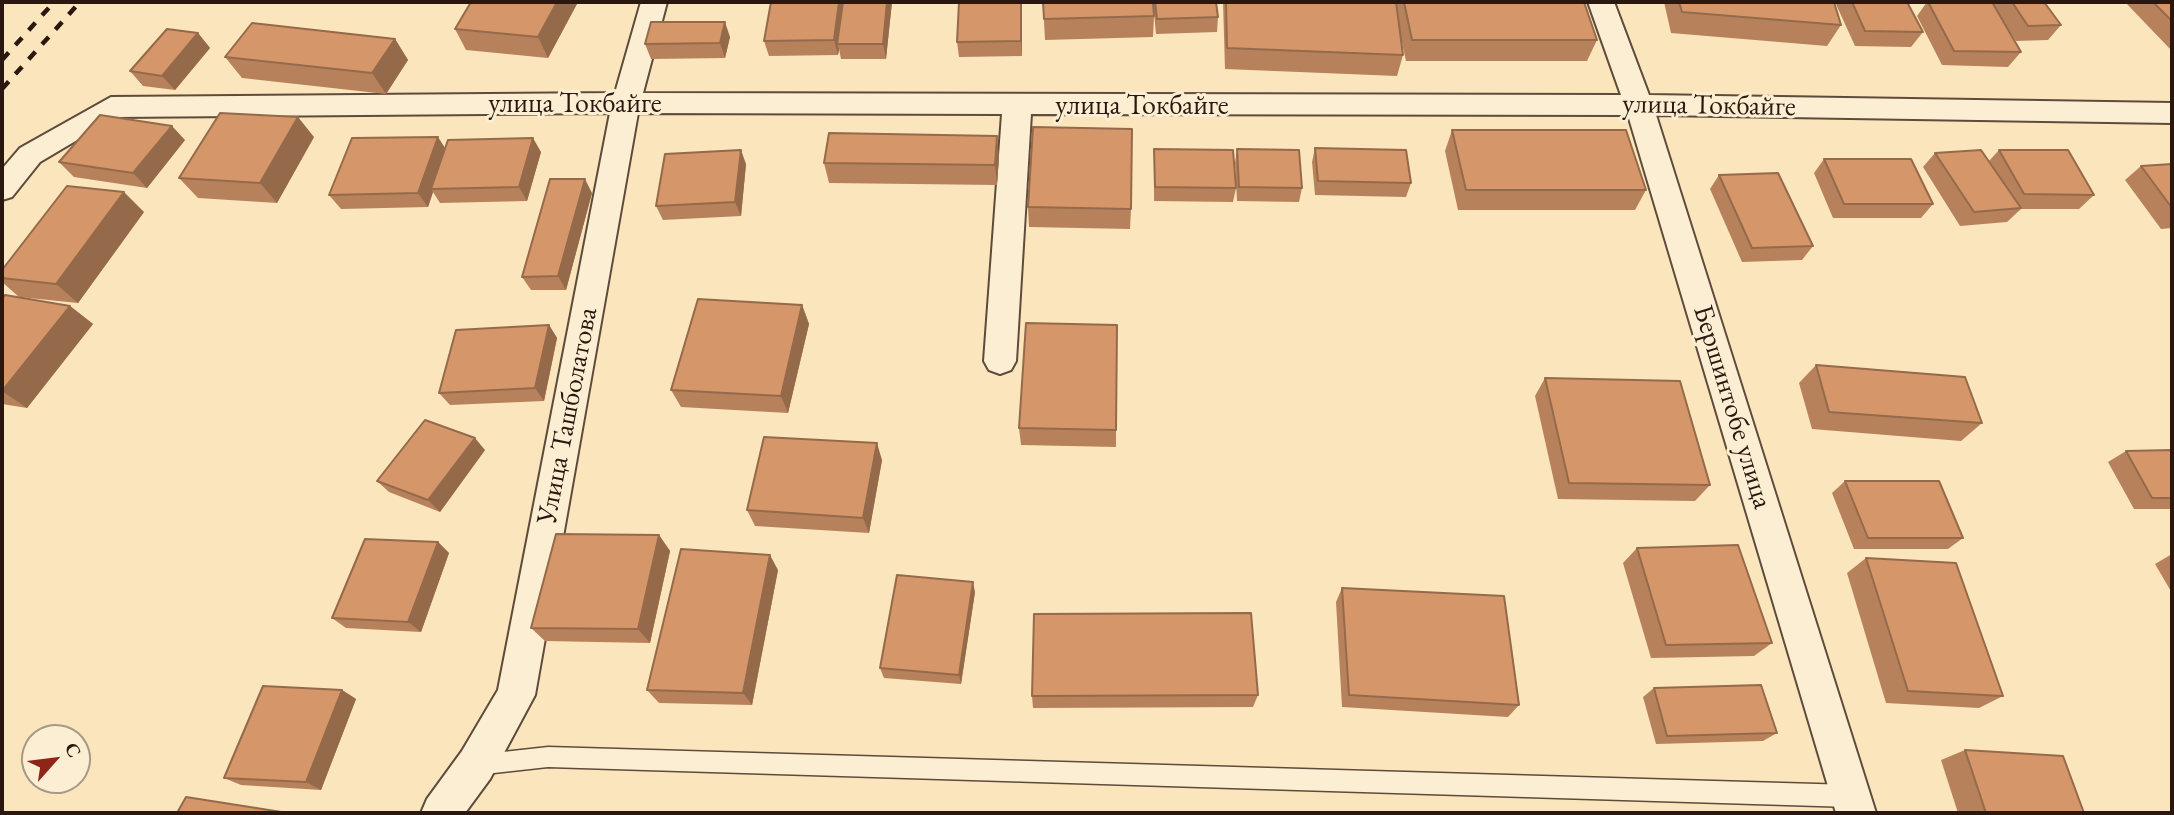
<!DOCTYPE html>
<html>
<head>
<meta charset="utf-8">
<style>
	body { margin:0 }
	#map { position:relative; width:2174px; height:815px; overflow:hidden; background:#fbe5bc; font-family:"EB Garamond",serif }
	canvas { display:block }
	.frame { position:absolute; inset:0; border:4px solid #2a1810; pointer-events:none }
	.north { position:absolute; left:21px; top:724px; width:70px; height:70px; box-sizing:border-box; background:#fceed3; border:2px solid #a89885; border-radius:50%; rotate:62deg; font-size:19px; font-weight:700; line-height:28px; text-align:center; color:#2a1810 }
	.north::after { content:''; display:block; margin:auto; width:24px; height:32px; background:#8f2418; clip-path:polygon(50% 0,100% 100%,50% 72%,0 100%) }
</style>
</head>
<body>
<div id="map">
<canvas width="2174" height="815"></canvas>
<div class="frame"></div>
<div class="north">С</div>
</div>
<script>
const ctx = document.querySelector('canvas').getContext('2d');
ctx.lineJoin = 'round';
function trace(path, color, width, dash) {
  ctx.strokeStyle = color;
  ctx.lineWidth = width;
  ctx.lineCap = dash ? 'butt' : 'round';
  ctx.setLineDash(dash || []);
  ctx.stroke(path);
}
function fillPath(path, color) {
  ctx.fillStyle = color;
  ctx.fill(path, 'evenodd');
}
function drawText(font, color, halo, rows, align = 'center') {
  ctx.font = font + ' "EB Garamond",serif';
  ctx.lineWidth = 6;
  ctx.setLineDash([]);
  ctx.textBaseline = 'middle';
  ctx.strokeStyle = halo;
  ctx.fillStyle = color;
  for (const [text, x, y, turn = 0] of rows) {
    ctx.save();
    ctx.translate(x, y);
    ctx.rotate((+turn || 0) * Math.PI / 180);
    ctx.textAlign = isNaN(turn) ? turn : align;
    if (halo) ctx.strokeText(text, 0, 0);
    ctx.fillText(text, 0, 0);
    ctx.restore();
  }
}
const lane = new Path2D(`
	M548,747l1303,38 7,4 4,7 -4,7 -7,4 -1303,-40 -72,8 -7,-3 -3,-7 3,-7 7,-3z`);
const street = new Path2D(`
	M641,2h26l-24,91 978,2 -33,-93h26l35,93 523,8v20l-516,-8 220,698h-40l-208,-698 -597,-1 -15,247 -5,9 -11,4 -11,-4 -5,-9 18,-247 -364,-1 -103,582 -45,84 -25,34h-44l6,-14 35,-48 36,-61 112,-577 -494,4 -76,45 -28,35 -10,3v-31l18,-21 91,-51 504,-4z`);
const rail = new Path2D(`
	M2,60l52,-58
	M2,89l78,-87`);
const wall = new Path2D(`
	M471,2h107l-30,56 -82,-8 -11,-21z
	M892,2l-6,57h-45l-2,-10 -1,6 -69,1 -5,-15z
	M1022,2v54l-63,1 -2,-15z
	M1043,2l111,14 -1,21 -108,3z
	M1153,2h63l2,15 -1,15 -61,2z
	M1223,2h361l13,38 -10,21h-181l-5,-23 2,17 -6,21 -172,-7z
	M1664,2h170l7,23 -14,21 -156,-13z
	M1835,2h72l16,30 -12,15 -56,-1z
	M1927,2h117l17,23 -13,15 -32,1 -12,-18 17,29 -13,15 -66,-2 -25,-49z
	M2125,2h47v48h-1z
	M198,33l12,15 -35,42 -32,-4 -13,-15z
	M730,37l-5,21 -74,1 -6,-15z
	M395,39l13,21 -22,34 -144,-16 -17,-21z
	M1452,130l194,60 -11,20h-177l-13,-59z
	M314,137l-37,66 -79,-5 -19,-20z
	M185,140l-38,48 -73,-11 -15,-15z
	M445,148l96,4 -14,49 -87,2 -7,-11 -5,15 -87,2 -12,-14z
	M1315,148l96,35 -5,14 -91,-2 -3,-33z
	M1154,149l82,39 -3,14 -79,-1z
	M1237,149l65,39 -3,14 -62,-1 -2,-38z
	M1999,150l95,45 -15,14h-58l-14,13 -47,4 -37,-59 12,-14 54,8z
	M999,156l-2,29 -168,-2 -5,-20z
	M1824,159l109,45 -12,14h-88l-19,-45z
	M746,164l-5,52 -78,4 -7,-14z
	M2172,164v64l-11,1 -36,-49 16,-14z
	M1719,175l94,71 -11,14 -60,2 -32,-73z
	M592,193l-26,97h-35l-9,-13z
	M1028,207l103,2 -1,20 -101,-2z
	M144,212l-66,91 -59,-6 -17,-15v-12z
	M2,298l68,8 23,18 -66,84 -25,-4z
	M802,305l7,19 -21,89 -107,-6 -10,-17z
	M549,325l8,13 -13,63 -94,4 -11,-12z
	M1816,365l166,58 -21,18 -149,-12 -13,-46z
	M1545,378l165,107 -15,16 -137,-2 -23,-103z
	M1019,428l97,2v17l-95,-2z
	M485,450l-45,62 -51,-20 -12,-11z
	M2172,450v59h-38l-26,-47 18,-11z
	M882,460l-13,73 -114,-7 -8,-16z
	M1845,481l118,57 -15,11h-94l-22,-56z
	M659,535l11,16 -20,92 -105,-2 -14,-13z
	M438,542l11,11 -28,79 -75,-4 -14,-10z
	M1637,548l135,95 -18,13 -103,2 -28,-95z
	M2172,554v39l-17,-29z
	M1866,558l137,138 -24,12 -93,-5 -39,-130z
	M778,570l-26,135 -93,-2 -12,-13z
	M1342,588l177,117 -11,12 -166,-10 -6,-105z
	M975,592l-14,92 -77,-6 -4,-10z
	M1654,688l123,45 -14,8 -107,3 -13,-47z
	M342,690l14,9 -35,91 -80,-5 -17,-7z
	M1258,695l-5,12 -220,1 -1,-12z
	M1965,750l119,63h-126l-17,-53z`);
const shadedWall = new Path2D(`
	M557,2h21l-30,56 -10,-21z
	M839,2h6l-8,42 2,5 -1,6 -4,-15z
	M887,2h5l-6,57 -3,-15z
	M1021,2l1,2v52l-1,-15z
	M725,22l5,15 -5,21 -5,-15z
	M198,33l12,15 -35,42 -13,-14z
	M395,39l13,21 -22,34 -14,-21z
	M298,117l16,20 -37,66 -17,-20z
	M172,126l13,14 -38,48 -14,-15z
	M997,136l2,20 -2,29 -2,-20z
	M438,137l9,14 -16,38 2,3 -5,15 -10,-14z
	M533,138l8,14 -14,49 -8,-14z
	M741,150l5,14 -5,52 -6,-14z
	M585,179l7,14 -26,97 -8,-14z
	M124,192l20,20 -66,91 -22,-19z
	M802,305l7,19 -21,89 -7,-17z
	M70,306l23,18 -66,84 -25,-17z
	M549,325l8,13 -13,63 -9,-13z
	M475,438l10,12 -45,62 -12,-12z
	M877,443l5,17 -13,73 -6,-15z
	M659,535l11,16 -20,92 -12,-14z
	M438,542l11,11 -28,79 -13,-10z
	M770,555l8,15 -26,135 -9,-12z
	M973,582l2,10 -14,92 -2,-9z
	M342,690l14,9 -35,91 -15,-8z`);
const building = new Path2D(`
	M471,2h86l-19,35 -83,-8z
	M771,2h68l-5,38 -70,1z
	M843,2h44l-4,42h-46z
	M959,2h62v39l-64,1z
	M1043,2h110l1,14 -110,3z
	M1155,2h61l2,15 -61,2z
	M1226,2h170l7,53 -176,-7z
	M1404,2h180l13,38h-185z
	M1679,2h155l7,23 -159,-13z
	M1852,2h55l16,30 -58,-1z
	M1928,2h64l29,50 -67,-1z
	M2012,2h32l17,23 -33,1z
	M2153,2h19v19z
	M651,22h74l-5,21 -75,1z
	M252,23l143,16 -23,34 -147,-16z
	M167,29l31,4 -36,43 -32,-5z
	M220,113l78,4 -38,66 -81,-5z
	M100,115l72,11 -39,47 -74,-11z
	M1033,127l99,2 -1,80 -103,-2z
	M1452,130h174l20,60h-180z
	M829,133l168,3 -2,29 -171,-2z
	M438,137l-20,56 -89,2 23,-57z
	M533,138l-14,49 -88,2 17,-49z
	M1315,148l91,2 5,33 -93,-2z
	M1154,149l79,1 3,38 -81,-1z
	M1237,149l62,1 3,38 -63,-1z
	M741,150l-6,52 -79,4 9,-52z
	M1981,150l40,58 -47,4 -39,-59z
	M1999,150h69l26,45 -70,-1z
	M1824,159h87l22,45h-89z
	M2172,164v44l-31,-42z
	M1778,173l35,73 -61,2 -33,-73z
	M550,179h35l-27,97 -36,1z
	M67,186l57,6 -68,92 -54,-6v-8z
	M5,295l65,11 -68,85v-93z
	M698,299l104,6 -21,91 -110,-6z
	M1026,323l91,2 -1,105 -97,-2z
	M549,325l-14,63 -96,5 17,-63z
	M1816,365l149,12 17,46 -153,-11z
	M1545,378l135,3 30,104 -141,-2z
	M425,420l50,18 -47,62 -51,-19z
	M764,437l113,6 -14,75 -116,-8z
	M2172,450v48h-20l-26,-47z
	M1845,481h94l24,57h-95z
	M556,534l103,1 -21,94 -107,-1z
	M365,539l73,3 -30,80 -76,-4z
	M1738,545l34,98 -106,2 -29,-97z
	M681,549l89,6 -27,138 -96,-3z
	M1866,558l90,5 47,133 -95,-5z
	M897,575l76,7 -14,93 -79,-7z
	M1342,588l162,8 15,109 -170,-10z
	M1251,613l7,82 -226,1 2,-82z
	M1761,685l16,48 -110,3 -13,-48z
	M263,686l79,4 -36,92 -82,-4z
	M1965,750l98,6 21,57h-98z
	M186,797l102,16h-111z`);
const streetNames = [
	["улица Токбайге",575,104],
	["улица Токбайге",1142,106],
	["улица Токбайге",1709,106,1],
	["Бершинтобе улица",1732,407,73],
	["Улица Ташболатова",568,416,-79]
];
trace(lane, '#5e4b3b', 3);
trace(street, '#5e4b3b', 4);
fillPath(lane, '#fceed3');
fillPath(street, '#fceed3');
trace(rail, '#2a1810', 4.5, [10, 10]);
fillPath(wall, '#b7825b');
fillPath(shadedWall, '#956a4a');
fillPath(building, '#d5976a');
trace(building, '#956a4a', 2);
drawText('28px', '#2a1810', '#fceed3', streetNames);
</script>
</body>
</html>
